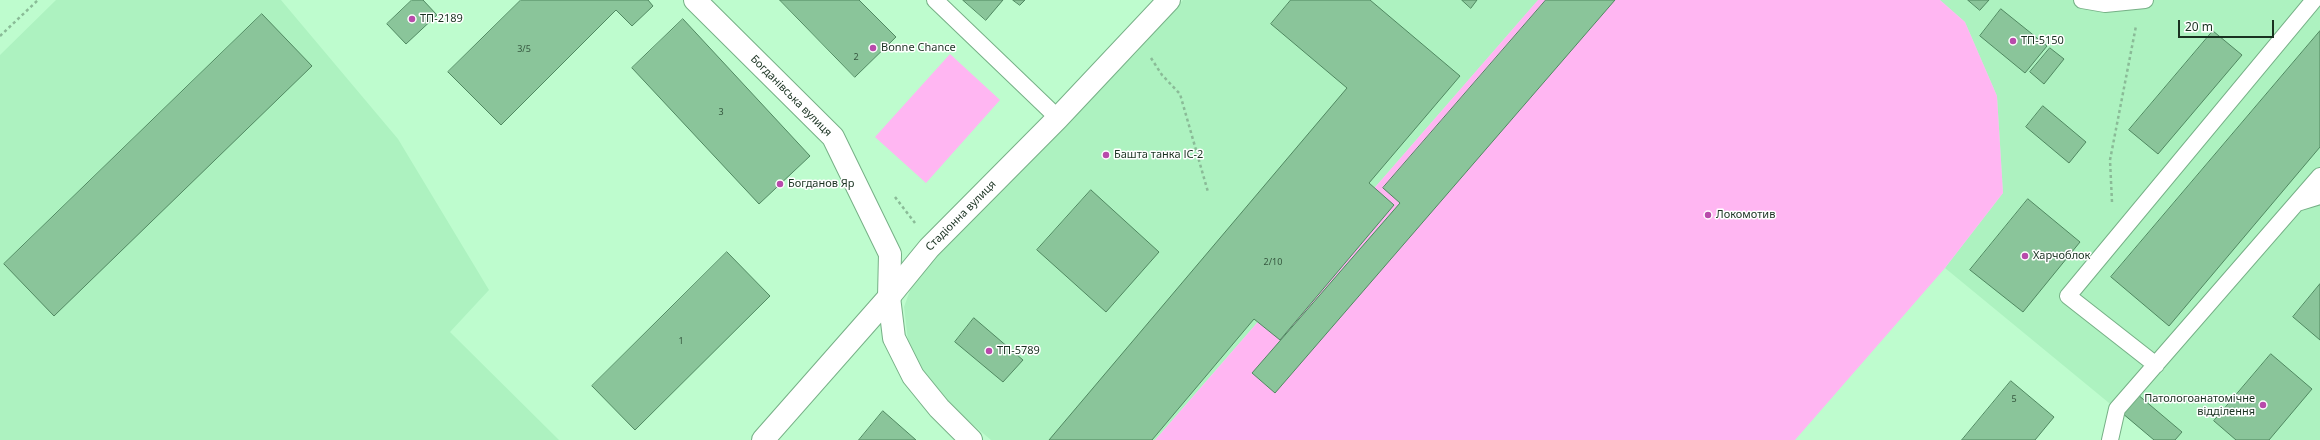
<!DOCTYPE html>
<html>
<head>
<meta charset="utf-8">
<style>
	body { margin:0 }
	#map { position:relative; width:2320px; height:440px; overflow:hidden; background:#befcce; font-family:"Noto Sans",sans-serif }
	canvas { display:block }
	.scale { position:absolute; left:2178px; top:20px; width:96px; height:18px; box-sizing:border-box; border:2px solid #1a3221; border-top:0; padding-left:5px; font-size:12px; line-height:14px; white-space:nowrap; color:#1a3221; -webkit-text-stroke:3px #fff; paint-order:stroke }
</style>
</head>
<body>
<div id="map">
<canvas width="2320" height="440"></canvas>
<div class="scale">20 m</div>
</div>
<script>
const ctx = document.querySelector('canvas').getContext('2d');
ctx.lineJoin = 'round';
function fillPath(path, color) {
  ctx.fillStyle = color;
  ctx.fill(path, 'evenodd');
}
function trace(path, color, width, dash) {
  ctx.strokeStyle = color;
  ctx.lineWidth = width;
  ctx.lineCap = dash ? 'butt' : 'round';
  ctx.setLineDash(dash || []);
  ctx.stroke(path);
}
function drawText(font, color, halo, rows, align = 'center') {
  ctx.font = font + ' "Noto Sans",sans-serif';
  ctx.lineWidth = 3;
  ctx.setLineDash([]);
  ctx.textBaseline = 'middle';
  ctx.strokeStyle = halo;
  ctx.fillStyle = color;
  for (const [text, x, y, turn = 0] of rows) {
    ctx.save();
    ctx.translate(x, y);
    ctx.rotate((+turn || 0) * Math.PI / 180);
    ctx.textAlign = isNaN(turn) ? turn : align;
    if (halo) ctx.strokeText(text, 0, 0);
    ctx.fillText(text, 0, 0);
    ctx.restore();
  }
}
const built = new Path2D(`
	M56,0h225l117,139 91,151 -39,42 109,108h-559v-385z
	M1183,0h355l-383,440h-164l-52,-44 -30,-46 -5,-43 9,-25 33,-40 189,-188z
	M1940,0h380v440h-166l-209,-172 58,-75 -6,-97 -32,-74z`);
const green = new Path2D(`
	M1538,0h402l25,22 32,74 6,97 -58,75 -150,172h-640z
	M950,54l50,46 -74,83 -51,-46z`);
const building = new Path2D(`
	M412,0h11l14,15 -31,29 -19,-20z
	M521,0h127l5,6 -21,20 -16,-16 -115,115 -53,-53z
	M780,0h79l37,37 -41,40z
	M963,0h40l-17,20z
	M1013,0h12l-5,5z
	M1291,0h79l90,76 -91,107 25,22 -114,135 -26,-21 -102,121h-103l298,-352 -76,-64z
	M1462,0h15l-6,8z
	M1546,0h69l-340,393 -23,-20 148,-170 -17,-15z
	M1968,0h21l-9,10z
	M2001,9l46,37 -22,27 -45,-37z
	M262,14l50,52 -258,250 -50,-52z
	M683,19l127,137 -51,48 -127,-136z
	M2213,31l29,24 -84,99 -29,-24z
	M2320,31v116l-151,179 -58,-49z
	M2050,48l14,11 -20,25 -14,-12z
	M2043,106l43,36 -17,21 -43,-36z
	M1091,190l68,62 -53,60 -69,-62z
	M2028,199l52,43 -57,70 -53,-42z
	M727,252l43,44 -135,134 -43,-44z
	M2320,284v56l-27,-23z
	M974,318l49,42 -20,22 -48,-40z
	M2271,354l41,35 -43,51h-33l-22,-19z
	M2011,381l43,36 -19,23h-73z
	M2137,394l45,38 -7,8h-21l-32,-27z
	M883,411l33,29h-57z`);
const path = new Path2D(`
	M0,36l38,-36
	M1151,58l11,17 18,19 28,98
	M895,197l20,26
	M2112,202l-2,-42 26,-134`);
const service = new Path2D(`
	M935,0l123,118
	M2082,0l23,4 40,-4
	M2297,203l23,-7
	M2156,365l-88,-69 246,-296
	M2110,440l7,-31 203,-233`);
const minor = new Path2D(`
	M695,0l138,137 57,117 -1,43 5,41 19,38 26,32 32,32`);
const tertiary = new Path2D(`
	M763,440l126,-143 40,-49 129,-130 111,-118`);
const markers = [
	[412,19,4,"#b84bab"],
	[2013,41,4,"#b84bab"],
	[873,48,4,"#b84bab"],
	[1106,155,4,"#b84bab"],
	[780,184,4,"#b84bab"],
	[1708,215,4,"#b84bab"],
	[2025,256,4,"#b84bab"],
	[989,351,4,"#b84bab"],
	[2263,405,4,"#b84bab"]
];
const numberNames = [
	["3/5",524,49],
	["2",856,57],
	["3",721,112],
	["2/10",1273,262],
	["1",681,341],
	["5",2014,399]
];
const poiNames = [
	["ТП-2189",420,19],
	["ТП-5150",2021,41],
	["Bonne Chance",881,48],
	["Башта танка ІС-2",1114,155],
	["Богданов Яр",788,184],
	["Локомотив",1716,215],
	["Харчоблок",2033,256],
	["ТП-5789",997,351],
	["Патологоанатомічне",2255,399,"right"],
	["відділення",2255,412,"right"]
];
const streetNames = [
	["Богданівська вулиця",791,96,45],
	["Стадіонна вулиця",961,216,-45]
];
fillPath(built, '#adf2c0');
fillPath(green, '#ffb6f2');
fillPath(building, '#8ac59a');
trace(building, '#508961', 1);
trace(service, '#76b086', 18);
trace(minor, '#76b086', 24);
trace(tertiary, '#76b086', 24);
trace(path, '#8abb97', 2.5, [3, 3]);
trace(service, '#fff', 16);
trace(minor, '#fff', 22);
trace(tertiary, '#fff', 22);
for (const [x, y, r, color] of markers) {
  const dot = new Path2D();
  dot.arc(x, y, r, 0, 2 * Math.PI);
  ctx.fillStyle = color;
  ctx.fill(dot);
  trace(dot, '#fff', 1.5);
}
drawText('9px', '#36573f', null, numberNames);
drawText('11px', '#1a3221', '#fff', poiNames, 'left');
drawText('11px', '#1a3221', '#fff', streetNames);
</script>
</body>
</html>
